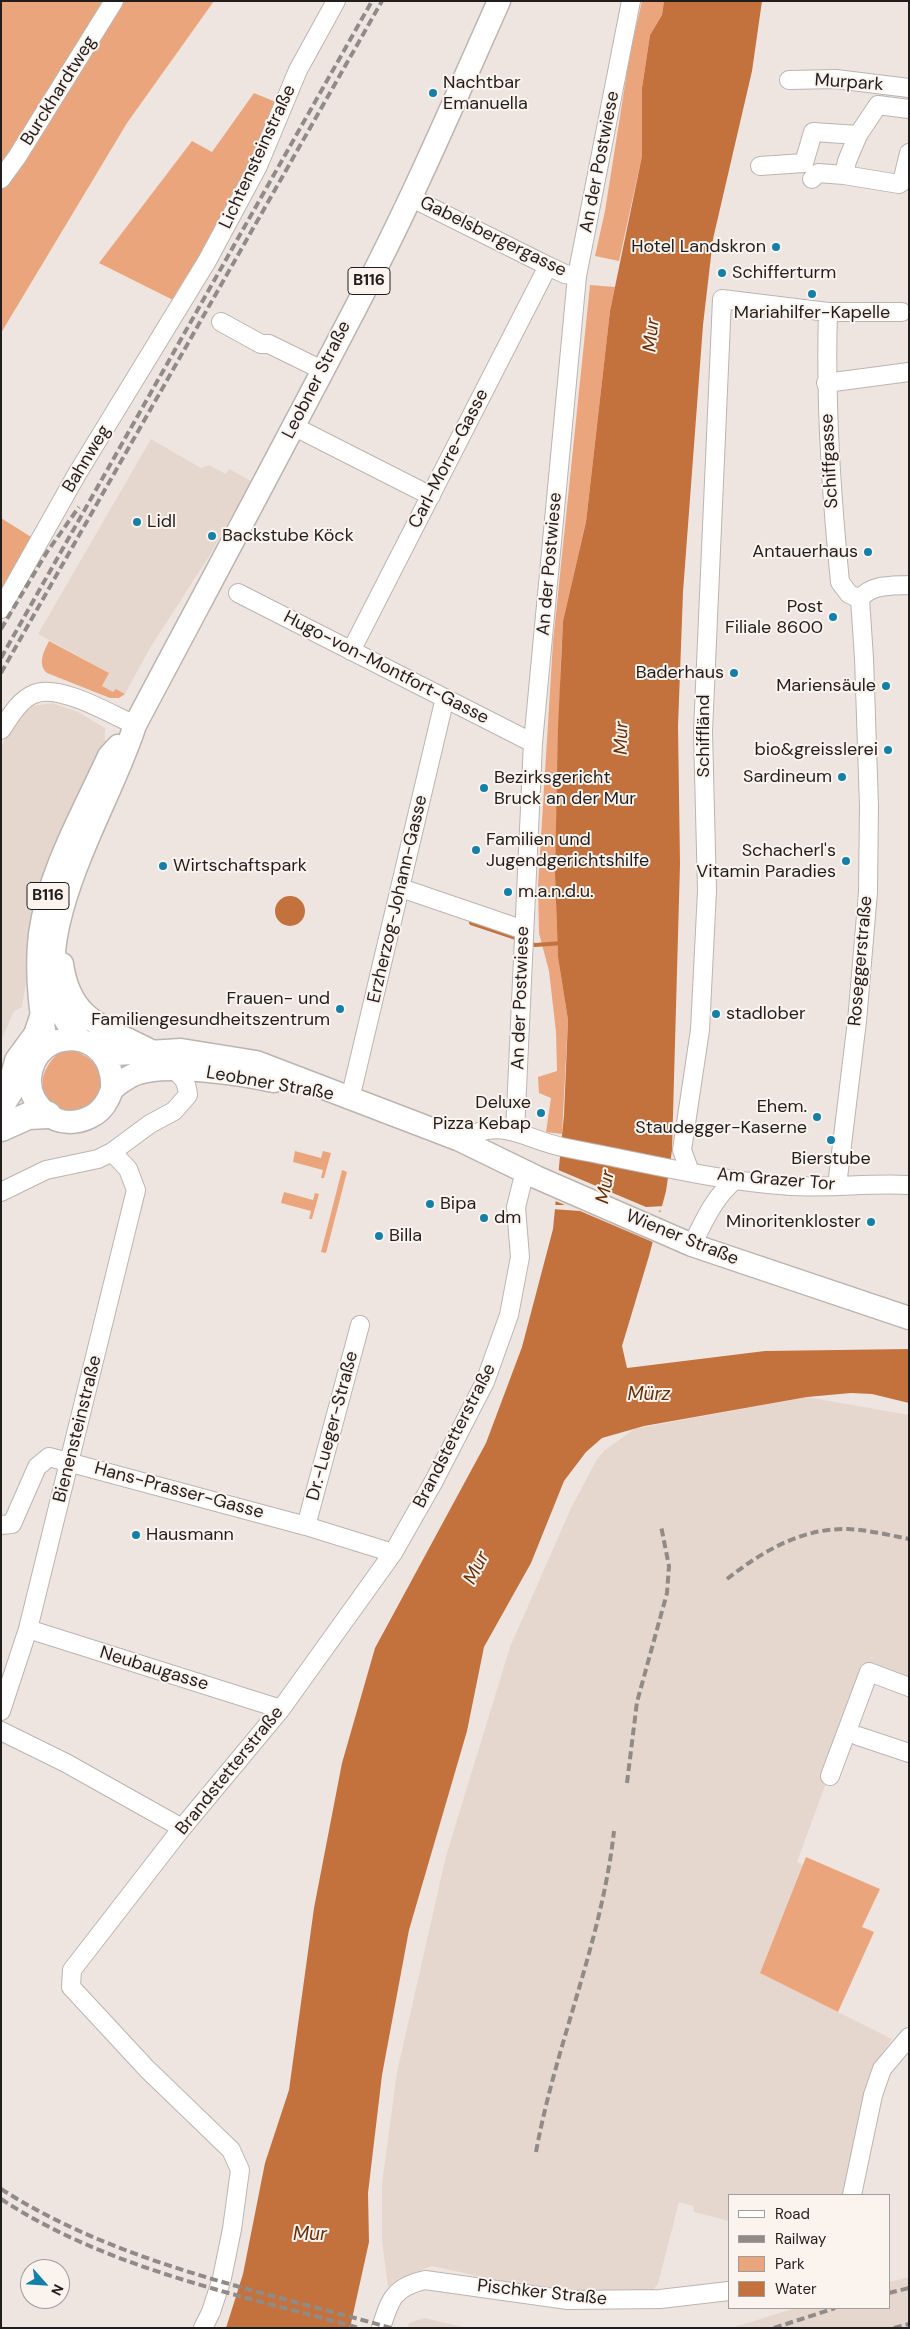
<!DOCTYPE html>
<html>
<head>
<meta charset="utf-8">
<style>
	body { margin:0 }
	#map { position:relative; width:910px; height:2329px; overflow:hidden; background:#eee5e1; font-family:"DM Sans",sans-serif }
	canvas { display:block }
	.frame { position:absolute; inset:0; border:2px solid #201d1c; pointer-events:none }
	.legend { position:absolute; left:728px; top:2194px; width:162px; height:115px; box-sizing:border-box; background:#fbf3ee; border:1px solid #a39d9a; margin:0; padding:6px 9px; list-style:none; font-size:15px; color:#201d1c }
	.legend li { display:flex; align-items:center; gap:10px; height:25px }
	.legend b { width:25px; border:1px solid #a39d9a }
	.north { position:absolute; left:20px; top:2259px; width:50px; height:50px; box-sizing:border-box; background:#fbf3ee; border:1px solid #a39d9a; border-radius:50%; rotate:116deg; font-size:14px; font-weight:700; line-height:20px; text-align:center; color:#201d1c }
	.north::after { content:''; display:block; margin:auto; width:18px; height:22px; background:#147fa8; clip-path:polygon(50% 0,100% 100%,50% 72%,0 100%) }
</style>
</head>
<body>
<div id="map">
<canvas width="910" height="2329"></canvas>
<div class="frame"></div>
<ul class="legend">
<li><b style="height:6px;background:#fff"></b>Road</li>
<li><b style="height:6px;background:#918b88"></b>Railway</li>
<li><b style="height:14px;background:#eba57c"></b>Park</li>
<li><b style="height:14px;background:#c3713d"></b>Water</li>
</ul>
<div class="north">N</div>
</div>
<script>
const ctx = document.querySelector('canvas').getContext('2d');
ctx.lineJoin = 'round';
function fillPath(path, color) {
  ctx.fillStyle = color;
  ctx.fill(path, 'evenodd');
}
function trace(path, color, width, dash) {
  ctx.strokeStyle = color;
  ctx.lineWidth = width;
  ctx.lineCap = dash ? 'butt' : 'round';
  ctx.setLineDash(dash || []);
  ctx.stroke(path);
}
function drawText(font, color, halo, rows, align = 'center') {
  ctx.font = font + ' "DM Sans",sans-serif';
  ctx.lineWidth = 4;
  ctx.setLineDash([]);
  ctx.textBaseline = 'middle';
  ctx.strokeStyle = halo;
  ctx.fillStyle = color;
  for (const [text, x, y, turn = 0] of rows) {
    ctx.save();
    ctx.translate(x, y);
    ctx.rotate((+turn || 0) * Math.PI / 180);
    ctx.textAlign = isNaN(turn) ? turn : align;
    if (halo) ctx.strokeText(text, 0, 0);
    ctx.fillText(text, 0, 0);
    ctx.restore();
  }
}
const built = new Path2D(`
	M151,439l50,29 8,-3 17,9 3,-5 22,12 -43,77 -58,90 -25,46 -9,-5 -2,4 -12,-7 7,-13 -71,-39z
	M52,703l26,9 27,16v14l-21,47 -49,137 -13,81 -8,4 -13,30v-295l15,-25 17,-15z
	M807,1397l102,18v268l-44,-15 -42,113 3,2 -29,79 6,3 -43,108 132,66 -19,30 -29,126h-115v26l-35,-9 -1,-6 -14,-4 -21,82 -5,6 -56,3 -74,-7 -91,-20 -32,12 -12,9 -6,-46v-57l15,-112 49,-216 64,-209 61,-139 26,-49 8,-9 29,-21z
	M909,2277v51h-178l65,-20h93v-26z
	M424,2318l44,10h1h-61l1,-5z`);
const green = new Path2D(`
	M1,1h213l-87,122 -126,210z
	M642,1h22l-2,14 -12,20 -8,53v68l-23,105 -24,-5 10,-45 25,-158z
	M254,93l24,10 -7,20 -92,180 -80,-40 93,-122 20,11z
	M590,285l25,2 -5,24 -24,211 -23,99 -2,36 -6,217 3,82 10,64 -6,114 -16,-2 5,-34 -12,-5 -1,-16 19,-6 -1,-39 -7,-61 -10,-38 -1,-48 15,-243z
	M1,518l35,22 -35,60z
	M49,641l60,32 -7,13 11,6 3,-3 9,5 -6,4h-9l-63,-25c-10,-9 -3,-22 2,-32z
	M65,1047c15,5 28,12 38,24 -1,6 -1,13 -3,19 -15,49 -96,6 -35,-43z
	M295,1151l26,7 2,-7 8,2 -7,25h-3l2,-8 -30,-8z
	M342,1170l5,2 -21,81 -5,-1z
	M284,1192l29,8 2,-7 4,1 -7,25h-3l2,-8 -30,-8z
	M806,1857l74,32 -18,38 12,5 -36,80 -78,-39z`);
const water = new Path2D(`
	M664,1h98l-10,70 -39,168 -10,86 -20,267 -5,134 2,138 -8,286 -6,41 -17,65 -27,90 5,22 138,-17 144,-2v54l-37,-9 -21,-1 -44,4 -163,29 -42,12 -16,14 -22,29 -33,82 -47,84 -17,84 -58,199 -27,145 -14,118 1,49 -19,86h-124l17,-54 22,-111 24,-73 25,-182 28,-145 33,-115 111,-205 36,-96 31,-118 11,-114 4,-95 -10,-63 -3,-83 3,-147 5,-106 23,-99 24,-211 32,-155v-68l8,-53 12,-20z
	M275 911a15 15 0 1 1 30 0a15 15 0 1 1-30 0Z`);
const pier = new Path2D(`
	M556,1169l90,38 19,-1 -1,4 -6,1 5,2 -8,30 -75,-32 -28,-2 1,-4h12l-12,-5z`);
const stream = new Path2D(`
	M471,923l48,16
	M528,942l7,3 28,-2`);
const minor = new Path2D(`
	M789,80l47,-1 73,9
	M858,135l20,-30 31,4
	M760,166l44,-3 9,-31 45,3 -11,26 -3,14 -26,-2 -6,6
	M844,175l55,9 3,-2 7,-29
	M1,179l16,-22 97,-156
	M410,197l138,69 17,8 12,2
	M828,312c-3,91 3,180 12,270l9,12 11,5
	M221,322l40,22h8l53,26
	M826,383l83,-11
	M293,426l138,70
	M238,593l295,150
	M1,609l76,-135 130,-213 51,-95 40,-96 38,-69
	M351,651l197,-385
	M1,730c9,-13 18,-30 33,-36 25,-11 78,21 101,31
	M401,888l123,42
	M350,1099l93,-393 4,-7
	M515,1132l18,-389 44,-467 54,-275
	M460,1140c45,-25 63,0 107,8 75,14 149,33 224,38 40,2 79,-3 118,-1
	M690,1172l-8,-22 18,-120 7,-139 -4,-159 19,-433 106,13h74
	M837,1186l20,-165 11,-129 1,-86 -5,-148 -4,-59c11,-15 32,-13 49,-14
	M1,1192l45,-22 52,-11 14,-7 38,-28 24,-13 14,-16c-1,-13 -5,-18 -15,-26
	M692,1245c12,-24 22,-48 43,-65
	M1,1525l11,-1 25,-57 12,-10 257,69 87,27
	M306,1526l54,-201
	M28,1629l253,80
	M1,1711l27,-82 108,-439 -8,-21 -16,-17
	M1,1731l65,32 116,65
	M858,1736l51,17
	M830,1776l39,-104 40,15
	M852,2195l21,-100 9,-26 27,-32
	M203,2328l8,-16 11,-34 10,-49 8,-59 -9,-20 -84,-81 -76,-82 1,-17 110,-142 99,-119 112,-156 41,-72 51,-99 24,-67 11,-58 -4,-50 9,-36
	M381,2328c9,-29 13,-41 44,-48l143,20 92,-1 69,-8`);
const major = new Path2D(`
	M62,964c8,58 44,63 87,86
	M45,1036c-6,-34 -9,-68 -5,-102 9,-63 43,-121 69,-178l9,-10
	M81,1040c-8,-10 -17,-19 -21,-31 -31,-82 50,-204 75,-284 78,-147 157,-294 234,-443 47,-91 88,-187 130,-281
	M96,1047l20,7 65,-4 75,12 204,78 76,37 156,68 217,73
	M112,1090c4,-64 -77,-67 -82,-12 -1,14 6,27 17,36 12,10 29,10 43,3 7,-3 14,-10 18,-18 2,-3 2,-7 5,-10 4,-5 13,-10 18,-13 30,-15 110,-2 143,5`);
const highway = new Path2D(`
	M1,1105l9,-14 8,-30 19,-26 5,-15
	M1,1128l27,-12 20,-1`);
const rail = new Path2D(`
	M1,629l46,-77 32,-45
	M1,658l371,-657
	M1,673l381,-672
	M727,1579c36,-28 74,-51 121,-50 20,1 41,6 61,10
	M627,1783l10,-81 30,-109 2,-27 -8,-40
	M536,2152c20,-109 66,-211 78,-321
	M1,2189c118,75 257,101 390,139
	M1,2199c107,70 236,95 358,129
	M889,2293l20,-5
	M774,2328l61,-20
	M894,2328l15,-4`);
const markers = [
	[433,93,5,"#147fa8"],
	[776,247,5,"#147fa8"],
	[722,273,5,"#147fa8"],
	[812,294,5,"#147fa8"],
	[137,522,5,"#147fa8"],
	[212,536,5,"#147fa8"],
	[868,552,5,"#147fa8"],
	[833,617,5,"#147fa8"],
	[734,673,5,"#147fa8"],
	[886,686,5,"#147fa8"],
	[888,750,5,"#147fa8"],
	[842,777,5,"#147fa8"],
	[484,788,5,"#147fa8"],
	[476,850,5,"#147fa8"],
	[846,861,5,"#147fa8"],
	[163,866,5,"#147fa8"],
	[508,892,5,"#147fa8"],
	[340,1009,5,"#147fa8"],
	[716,1014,5,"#147fa8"],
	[541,1113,5,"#147fa8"],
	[817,1117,5,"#147fa8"],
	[831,1140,5,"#147fa8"],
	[430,1204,5,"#147fa8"],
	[484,1218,5,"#147fa8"],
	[871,1222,5,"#147fa8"],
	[379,1236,5,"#147fa8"],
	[136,1535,5,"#147fa8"]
];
const shields = [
	[369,281,42],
	[48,896,42]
];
const shieldNames = [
	["B116",369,281],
	["B116",48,896]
];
const poiNames = [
	["Nachtbar",443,83],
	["Emanuella",443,104],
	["Hotel Landskron",766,247,"right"],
	["Schifferturm",732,273],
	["Mariahilfer-Kapelle",812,313,"center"],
	["Lidl",147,522],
	["Backstube Köck",222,536],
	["Antauerhaus",858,552,"right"],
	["Post",823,607,"right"],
	["Filiale 8600",823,628,"right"],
	["Baderhaus",724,673,"right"],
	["Mariensäule",876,686,"right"],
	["bio&greisslerei",878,750,"right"],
	["Sardineum",832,777,"right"],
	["Bezirksgericht",494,778],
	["Bruck an der Mur",494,799],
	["Familien und",486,840],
	["Jugendgerichtshilfe",486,861],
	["Schacherl's",836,851,"right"],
	["Vitamin Paradies",836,872,"right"],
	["Wirtschaftspark",173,866],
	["m.a.n.d.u.",518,892],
	["Frauen- und",330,999,"right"],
	["Familiengesundheitszentrum",330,1020,"right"],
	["stadlober",726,1014],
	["Deluxe",531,1103,"right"],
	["Pizza Kebap",531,1124,"right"],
	["Ehem.",807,1107,"right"],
	["Staudegger-Kaserne",807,1128,"right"],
	["Bierstube",831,1159,"center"],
	["Bipa",440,1204],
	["dm",494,1218],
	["Minoritenkloster",861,1222,"right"],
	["Billa",389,1236],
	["Hausmann",146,1535]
];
const streetNames = [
	["Murpark",849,83,4],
	["Burckhardtweg",59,91,-58],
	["Lichtensteinstraße",258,157,-65],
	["An der Postwiese",600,162,-79],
	["Gabelsbergergasse",493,237,26],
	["Leobner Straße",317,380,-63],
	["Bahnweg",87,459,-59],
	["Carl-Morre-Gasse",449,459,-63],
	["Schiffgasse",830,461,-93],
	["An der Postwiese",550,564,-85],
	["Hugo-von-Montfort-Gasse",386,668,27],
	["Schiffländ",704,736,-90],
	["Erzherzog-Johann-Gasse",398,899,-77],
	["Roseggerstraße",861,961,-85],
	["An der Postwiese",521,998,-88],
	["Leobner Straße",270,1084,10],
	["Am Grazer Tor",776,1180,5],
	["Wiener Straße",682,1238,22],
	["Dr.-Lueger-Straße",333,1426,-75],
	["Bienensteinstraße",78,1429,-76],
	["Brandstetterstraße",455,1436,-63],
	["Hans-Prasser-Gasse",179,1491,15],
	["Neubaugasse",154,1669,17],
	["Brandstetterstraße",230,1771,-51],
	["Pischker Straße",542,2293,6]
];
const waterNames = [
	["Mur",652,335,-84],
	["Mur",622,738,-89],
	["Mur",606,1187,-79],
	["Mürz",649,1395],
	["Mur",477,1568,-63],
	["Mur",310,2235]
];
fillPath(built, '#e6d7ce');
fillPath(green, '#eba57c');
fillPath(water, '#c3713d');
fillPath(pier, '#eee5e1');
trace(stream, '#c3713d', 4);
trace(minor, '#bcb4b0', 20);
trace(major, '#bcb4b0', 25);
trace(highway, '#bcb4b0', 29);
trace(minor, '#fff', 18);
trace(major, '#fff', 22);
trace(highway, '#fff', 26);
trace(rail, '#918b88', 4, [8, 4]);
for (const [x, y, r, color] of markers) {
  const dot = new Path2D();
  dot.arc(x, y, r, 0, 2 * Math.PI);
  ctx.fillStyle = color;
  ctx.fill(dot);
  trace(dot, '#fbf3ee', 2);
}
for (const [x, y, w] of shields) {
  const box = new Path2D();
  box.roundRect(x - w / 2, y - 13.5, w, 27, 4);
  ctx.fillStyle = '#fbf3ee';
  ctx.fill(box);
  trace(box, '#201d1c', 1);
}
drawText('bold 16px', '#201d1c', null, shieldNames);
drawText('18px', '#201d1c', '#fbf3ee', poiNames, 'left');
drawText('18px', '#201d1c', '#fbf3ee', streetNames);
drawText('italic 19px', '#662f07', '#fbf3ee', waterNames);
</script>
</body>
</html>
